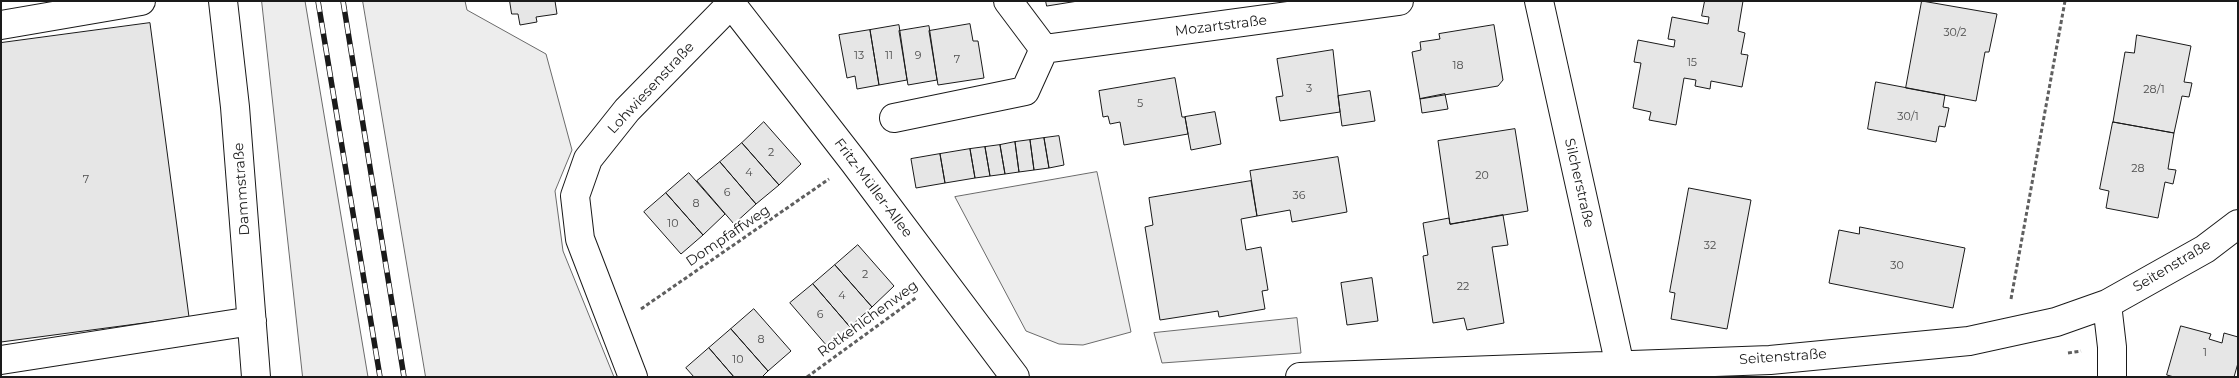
<!DOCTYPE html>
<html>
<head>
<meta charset="utf-8">
<style>
	body { margin:0 }
	#map { position:relative; width:2239px; height:378px; overflow:hidden; background:#fff; font-family:Montserrat,sans-serif }
	canvas { display:block }
	.frame { position:absolute; inset:0; border:2px solid #1a1a1a; pointer-events:none }
</style>
</head>
<body>
<div id="map">
<canvas width="2239" height="378"></canvas>
<div class="frame"></div>
</div>
<script>
const ctx = document.querySelector('canvas').getContext('2d');
ctx.lineJoin = 'round';
function fillPath(path, color) {
  ctx.fillStyle = color;
  ctx.fill(path, 'evenodd');
}
function trace(path, color, width, dash) {
  ctx.strokeStyle = color;
  ctx.lineWidth = width;
  ctx.lineCap = dash ? 'butt' : 'round';
  ctx.setLineDash(dash || []);
  ctx.stroke(path);
}
function drawText(font, color, halo, rows, align = 'center') {
  ctx.font = font + ' Montserrat,sans-serif';
  ctx.lineWidth = 4;
  ctx.setLineDash([]);
  ctx.textBaseline = 'middle';
  ctx.strokeStyle = halo;
  ctx.fillStyle = color;
  for (const [text, x, y, turn = 0] of rows) {
    ctx.save();
    ctx.translate(x, y);
    ctx.rotate((+turn || 0) * Math.PI / 180);
    ctx.textAlign = isNaN(turn) ? turn : align;
    if (halo) ctx.strokeText(text, 0, 0);
    ctx.fillText(text, 0, 0);
    ctx.restore();
  }
}
const built = new Path2D(`
	M262,1h43l63,376h-65z
	M363,1h102l2,9 79,44 26,96 -17,41 8,60 51,126h-188z
	M1097,172l34,160 -48,13 -24,-1 -33,-13 -71,-134z
	M1297,318l4,35 -139,10 -8,-30z`);
const building = new Path2D(`
	M510,1h45l2,13 -21,3 1,5 -17,3 -2,-11h-6z
	M1046,1h32l-31,5z
	M1705,1h38l-5,30 7,2 -4,21 7,1 -6,32 -31,-6 -1,8 -15,-3 1,-6 -12,-2 -8,47 -27,-5 2,-8 -18,-4 8,-45 -7,-1 4,-22 36,7 1,-7 -7,-1 4,-22 36,7 1,-7 -7,-1z
	M1922,1l75,13 -8,38h-4l-9,49 -70,-13z
	M150,23l39,294 -188,25v-299z
	M970,24l3,17h5l6,37 -46,7 -9,-54z
	M899,25l8,55 -28,5 -9,-55z
	M1494,25l9,55 -5,6 -78,13 -8,-47 9,-2 -1,-8 20,-3 -1,-5z
	M929,26l8,54 -29,5 -9,-54z
	M870,30l9,55 -22,4 -2,-13 -8,2 -8,-43z
	M2137,35l54,11 -7,36 8,1 -3,14 -7,-1 -8,37 -61,-11 12,-70 9,1z
	M1333,50l7,62 -60,9 -4,-24 7,-1 -6,-37z
	M1175,78l7,39h3l3,17 -64,11 -4,-23 -10,2 -2,-8 -5,1 -4,-26z
	M1876,82l69,13 -2,12 6,1 -4,19 -6,-1 -3,16 -68,-13z
	M1370,91l5,30 -33,5 -4,-30z
	M1445,94l3,15 -26,4 -2,-14z
	M1215,112l6,32 -30,6 -6,-33z
	M764,122l37,42 -22,21 -37,-42z
	M2113,122l61,11 -6,36 8,1 -3,14 -8,-2 -7,36 -52,-10 3,-17 -9,-2z
	M1515,129l13,82 -78,13 -12,-83z
	M1059,136l5,29 -15,3 -5,-30z
	M1044,138l5,30 -15,2 -4,-30z
	M1030,140l4,30 -15,2 -4,-30z
	M1015,142l4,30 -14,2 -5,-29z
	M742,143l37,42 -23,19 -36,-42z
	M1000,145l5,29 -15,2 -5,-29z
	M985,147l5,29 -15,2 -5,-29z
	M970,149l5,29 -30,5 -5,-29z
	M940,154l5,29 -29,5 -5,-29z
	M1338,157l9,55 -55,10 -2,-12 -33,6 -7,-45z
	M720,162l36,42 -22,20 -37,-43z
	M689,173l36,41 -22,21 -37,-42z
	M1251,181l6,35 -16,3 5,31 15,-3 7,43 -6,1 3,18 -46,8 -1,-6 -58,9 -15,-93 8,-2 -4,-27z
	M1689,188l62,12 -24,129 -56,-10 4,-26 -5,-1z
	M666,193l37,42 -22,19 -37,-42z
	M1503,215l5,30 -16,2 12,76 -37,7 -3,-12 -31,5 -10,-67 5,-1 -5,-32 26,-5 1,6z
	M1860,227l105,21 -12,60 -124,-25 10,-53 20,4z
	M858,245l36,41 -22,21 -37,-42z
	M835,265l37,42 -22,20 -37,-43z
	M1372,278l6,43 -31,4 -6,-42z
	M813,284l37,43 -23,19 -37,-43z
	M754,309l37,42 -23,20 -37,-42z
	M2181,326l30,8 -2,5 13,4 2,-10 14,4v26l-4,14h-60l-7,-2z
	M731,329l37,42 -6,6h-28l-25,-29z
	M709,348l25,29h-40l-8,-9z`);
const path = new Path2D(`
	M2011,299l54,-298
	M641,309l188,-130
	M2068,353l13,-2
	M807,377l110,-80`);
const minor = new Path2D(`
	M223,1l12,106 21,270
	M729,1l125,161 161,215
	M1008,1l36,48 355,-48
	M1539,1l81,365
	M1,25l140,-24
	M894,118l131,-27 19,-42
	M2107,304l5,43v30
	M1,360l251,-39
	M633,377l-53,-138 -5,-43 13,-37 39,-49 104,-106
	M1300,377l470,-17 199,-19 87,-19 51,-18 98,-55 33,-25`);
const rail = new Path2D(`
	M318,1l62,376
	M343,1l61,376`);
const numberNames = [
	["30/2",1955,33],
	["13",859,56],
	["11",889,56],
	["9",918,56],
	["7",957,60],
	["15",1692,63],
	["18",1458,66],
	["3",1309,89],
	["28/1",2154,90],
	["5",1140,104],
	["30/1",1908,117],
	["2",771,153],
	["28",2138,169],
	["4",749,173],
	["20",1482,176],
	["7",86,180],
	["6",727,193],
	["36",1299,196],
	["8",696,204],
	["10",673,224],
	["32",1710,246],
	["30",1897,266],
	["2",865,275],
	["22",1463,287],
	["4",842,296],
	["6",820,315],
	["8",761,340],
	["1",2205,353],
	["10",738,360]
];
const streetNames = [
	["Mozartstraße",1221,26,-7],
	["Lohwiesenstraße",651,88,-47],
	["Silcherstraße",1579,183,77],
	["Fritz-Müller-Allee",873,188,53],
	["Dammstraße",242,189,-94],
	["Dompfaffweg",728,236,-34],
	["Seitenstraße",2172,266,-31],
	["Rotkehlchenweg",868,319,-36],
	["Seitenstraße",1783,357,-4]
];
fillPath(built, '#ededed');
trace(built, '#6a6a6a', 1);
fillPath(building, '#e6e6e6');
trace(building, '#1a1a1a', 1);
trace(minor, '#1a1a1a', 30);
trace(path, '#5f5f5f', 3, [4, 2.5]);
trace(minor, '#fff', 28);
trace(rail, '#1a1a1a', 5.5);
trace(rail, '#fff', 4, [11]);
drawText('11px', '#4d4d4d', null, numberNames);
drawText('14px', '#1a1a1a', '#fff', streetNames);
</script>
</body>
</html>
